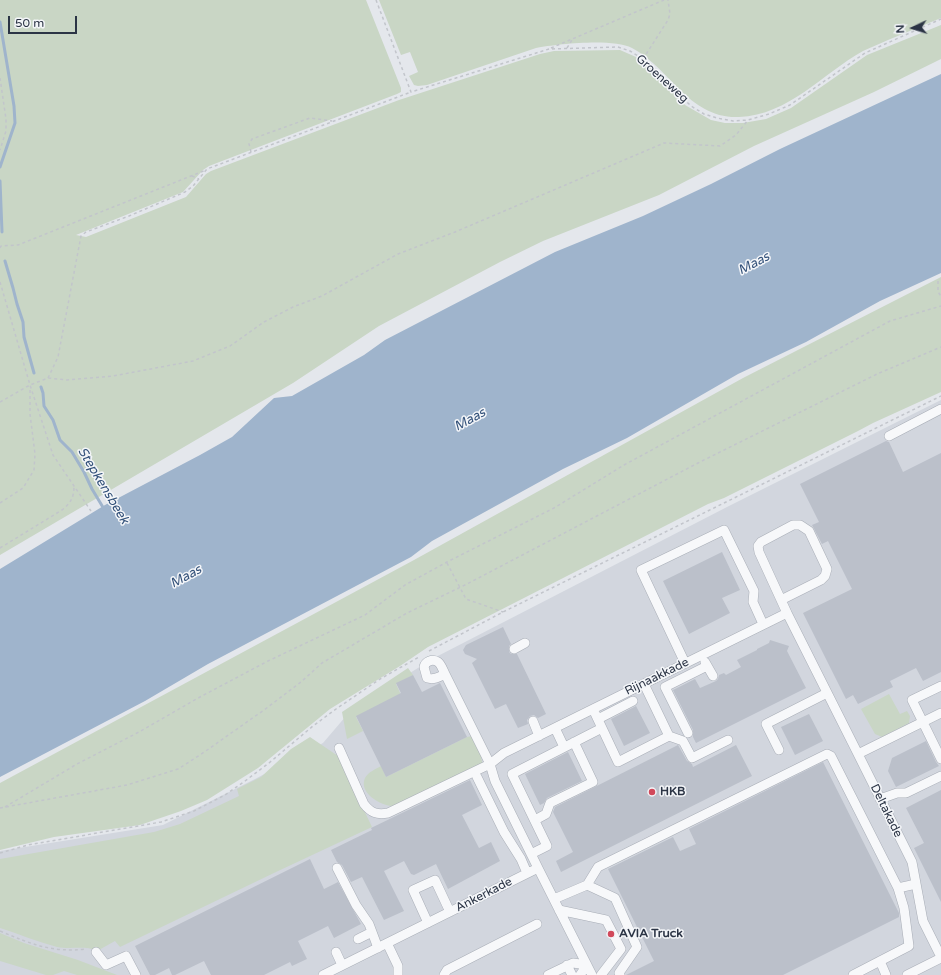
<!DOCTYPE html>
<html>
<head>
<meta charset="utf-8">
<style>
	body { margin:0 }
	#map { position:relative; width:941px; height:975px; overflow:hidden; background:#e4e7ec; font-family:"Varela Round",sans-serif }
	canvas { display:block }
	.north { position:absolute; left:893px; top:8px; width:40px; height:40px; -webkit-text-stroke:3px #f4f6f9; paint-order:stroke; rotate:266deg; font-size:11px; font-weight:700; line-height:16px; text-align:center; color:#2b3445 }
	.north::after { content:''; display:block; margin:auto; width:14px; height:18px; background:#2b3445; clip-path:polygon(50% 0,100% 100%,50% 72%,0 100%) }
	.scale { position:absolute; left:8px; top:16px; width:69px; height:18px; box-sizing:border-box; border:2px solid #2b3445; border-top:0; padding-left:5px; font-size:12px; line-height:14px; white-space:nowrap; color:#2b3445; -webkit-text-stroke:3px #f4f6f9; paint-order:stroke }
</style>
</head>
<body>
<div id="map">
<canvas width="941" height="975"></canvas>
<div class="north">N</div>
<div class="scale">50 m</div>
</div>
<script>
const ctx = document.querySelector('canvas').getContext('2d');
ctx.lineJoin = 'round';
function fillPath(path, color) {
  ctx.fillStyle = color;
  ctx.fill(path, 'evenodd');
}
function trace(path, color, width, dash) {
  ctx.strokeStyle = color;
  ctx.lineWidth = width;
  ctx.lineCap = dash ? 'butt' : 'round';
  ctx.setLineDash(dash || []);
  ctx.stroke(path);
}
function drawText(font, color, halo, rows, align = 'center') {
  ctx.font = font + ' "Varela Round",sans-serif';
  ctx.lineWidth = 3;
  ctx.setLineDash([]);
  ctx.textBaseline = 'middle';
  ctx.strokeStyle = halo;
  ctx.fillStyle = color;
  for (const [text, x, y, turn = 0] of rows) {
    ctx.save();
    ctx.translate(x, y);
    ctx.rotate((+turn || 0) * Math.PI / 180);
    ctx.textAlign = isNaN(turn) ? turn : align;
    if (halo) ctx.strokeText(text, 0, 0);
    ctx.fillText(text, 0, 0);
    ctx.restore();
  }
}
const built = new Path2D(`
	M941,400v575h-941v-124l163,-26 92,-46 68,-36 29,-34 82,-51 293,-151z`);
const green = new Path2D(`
	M0,0h366l35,88v4l-4,2 -188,72 -6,4 -20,22 -107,43 10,2 100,-40 20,-23 5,-3 188,-71 141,-46 14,-3 66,-1 16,7 16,12 33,36 26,15 14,3h18l23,-4 25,-11 76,-53 74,-30v34l-67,33 -120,54 -95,49 -116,46 -43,21 -121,64 -86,57 -293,172z
	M379,0h562v18c-18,7 -35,15 -53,22 -8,4 -17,7 -25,11 -41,23 -74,64 -124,66 -50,2 -69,-49 -107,-69 -19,-10 -75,-4 -96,0l-109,37 -9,1 -4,-1 -5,-9 9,-4 -8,-20 -9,3z
	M941,277v115l-68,31 -15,8 -134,67 -16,6 -280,143 -28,19 -70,43 -72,59 -51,32 -26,11 -41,14 -86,12 -54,13v-67l414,-223 329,-182z
	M408,668l5,7 -17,9 5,11 -45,22 7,14 -16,8 -5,-27z
	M889,694l11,20 7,-3 3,5 -1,7 -27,14 -7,-3 -14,-25z
	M472,736l12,20 -3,2 2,6 -88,42c-13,1 -37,-13 -30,-28 3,-6 11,-9 16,-12l5,11 81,-40z
	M310,737l28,19 34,71 -96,45 -156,75 -5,-6 -18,10c-12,-6 -26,-1 -40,-4 -19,-5 -38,-13 -57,-19v-69l154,-27 26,-8 59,-28 -2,-7 24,-12 30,-28z
	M0,933l24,10 54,17 39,15h-40l-13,-4 -11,4h-7l-46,-14z`);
const water = new Path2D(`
	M941,74v199l-61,28 -74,41 -68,32 -111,64 -64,31 -131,72 -21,16 -203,107 -63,37 -145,76v-208l105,-64 95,-50 32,-18 42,-39 18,-2 72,-41 21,-15 170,-88 88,-36 68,-32 69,-35z`);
const stream = new Path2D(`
	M0,22l14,84 1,17 -15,44
	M0,181l2,51
	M5,261l8,27 4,16 6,18 1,15 10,36
	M41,387l2,6 1,13 9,14 7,20 12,12 12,20 8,17 12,20`);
const building = new Path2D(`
	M886,441l3,1 14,30 38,-19v219l-18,9 -7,-13 -26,13 3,6 -35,17 -5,-9 -7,4 -43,-86 49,-24 -24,-48 -6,3 -10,-19 7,-3 -19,-38z
	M722,552l18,38 -18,8 8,15 -41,21 -26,-53z
	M503,627l8,17 -2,2v6l2,2h6l29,60 -8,4 -4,-3 -4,1 -3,4 1,4 -10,4 -12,-24 -11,5 -23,-46 5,-4 -12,-5 -2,-4 3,-5z
	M770,640l19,6 -2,5 19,37 -110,55 -3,-6v-7l-20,-40 22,-11 5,9 16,-7 2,-2 1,-4 5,-2 2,2 15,-8 -4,-7 20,-10v-1l12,-6z
	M413,675l9,17 18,-9 27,54 -81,40 -30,-61 45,-23 -5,-10z
	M636,706l14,27 -26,13 -13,-27z
	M809,714l14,27 -28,14 -14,-28z
	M926,741l10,21 3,4 -43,21 -8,-16 4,-13z
	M678,745l9,16 5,3 1,3 43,-22 16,31 -191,96 -5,-11 17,-9 -20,-40 2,-5z
	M568,752l14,29 -35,17 -3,5 -4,2 -15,-31z
	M823,762l76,151v4l-116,58h-157l28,-14 -46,-92 65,-32 7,14 16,-7 -7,-15z
	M470,780l12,25 -20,10 17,33 12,-6 9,19 -52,28 -12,-25 -22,11 -3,-1 -7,-13 -20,10 20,40 -20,9 -22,-43 -11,5 -9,-17 -5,-3 -6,-12 41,-20 -1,-2z
	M941,790v112l-27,-54 10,-5 -18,-35z
	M310,859l14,30 14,-7 23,42 -27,14 -6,-12 -30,15 9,18 -15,7 -2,-4 -26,13h-53l-7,-14 -29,14h-3l-3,-7 -14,7h-5l-15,-29z`);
const path = new Path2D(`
	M376,0l35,92 138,-43 69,-2 12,4 13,8 48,47 13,8 13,4 16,3 15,-1 21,-6 21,-9 75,-52 76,-34
	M551,48l113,-48
	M567,48l5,-8
	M643,59l25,-39 2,-6 -2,-14
	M0,78l6,41v12l-6,19
	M251,152l-2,-8 3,-5 58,-21 22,3
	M192,176l7,3
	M0,248l1,-2 17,-1 188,-75
	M938,281v11l3,4
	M0,282l30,103 23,70 38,56
	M48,378l10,-21 23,-121 5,-4 43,-16 56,-24 8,-6 14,-17 204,-77
	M0,402l30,-17 18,-7 19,2 46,-4 80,-15 37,-15 34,-24 29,-15 29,-11 76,-42 57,-22 209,-89 56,3 16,-11 12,-15
	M0,503l23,-15 11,-18 1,-16 -5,-40v-27
	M0,548l62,-38c9,-7 12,-13 12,-24
	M447,563l19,36 37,13
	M429,651l74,-39 438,-216
	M5,807l72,-43 62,-32 61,-35 68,-36 97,-46 40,-30 42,-23 107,-54 70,-43 266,-144 51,-15
	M0,808l127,-23 51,-16 22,-14 64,-45 37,-28 21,-19 85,-50 60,-29 231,-121 179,-89 64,-27
	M0,853l28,-8 133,-23 33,-11 31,-16 20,-14 24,-18 44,-37 23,-17 44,-30 39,-22
	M0,931c31,13 52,22 87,18`);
const minor = new Path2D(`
	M889,436l52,-27
	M781,600l40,-20 4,-4 2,-7 -18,-38 -9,-6h-7l-32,17 -3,4 1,6 28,61
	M514,649l11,-6
	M705,662l8,14
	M685,663l-44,-93 83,-40 30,61 -1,11 10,22
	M941,686l-29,14 29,59
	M593,709l25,53 51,-26 -25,-52
	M941,713l-83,41 54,108 11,59 18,36
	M598,719l35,-18
	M533,721l6,15
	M555,728l9,19
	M688,733l-23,-46 42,-21
	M669,736l14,5 9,17 36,-18
	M339,748l25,56c7,9 13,11 24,9l102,-49 -45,-90c-2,-4 -4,-10 -7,-12 -6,-4 -13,0 -14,5l3,11c7,2 12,-1 18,-4
	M779,750l-13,-26 61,-31
	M477,777l27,55 17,27 6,14
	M880,799l17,-6h9l35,-17
	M535,820l11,-6 4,-11 43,-21 -19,-40
	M531,854l16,-8 -35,-72 90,-46
	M337,868l19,37 13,19 9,24
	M538,868l-43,-87 -5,-17 14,-11 283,-140 71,141
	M587,885l28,13 22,49 -18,26 1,2
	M554,899l33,-14 11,-18 229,-113 4,2 67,132 18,-4
	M559,910l47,10 15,29 -20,26
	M428,923l-15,-33 22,-10 15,32
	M358,939l14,-7
	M387,943l11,23v9
	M96,952l10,13 20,-9 10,19
	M336,952l6,13
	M880,961l6,14
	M567,965l5,10
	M323,975l215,-107 54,107
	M444,975l3,-5 90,-46
	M548,975l25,-12 14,2 -7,10
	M853,975l56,-29 -5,-38 -6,-20
	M907,975l34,-17`);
const markers = [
	[652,792,4,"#d1495b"],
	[611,934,4,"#d1495b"]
];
const streetNames = [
	["Groeneweg",662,79,42],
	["Rijnaakkade",657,677,-26],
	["Deltakade",886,811,64],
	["Ankerkade",484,895,-27]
];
const poiNames = [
	["HKB",660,792],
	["AVIA Truck",619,934]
];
const waterNames = [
	["Maas",754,264,-28],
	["Maas",470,420,-29],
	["Stepkensbeek",103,486,59],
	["Maas",186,577,-29]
];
fillPath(built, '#d2d6de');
fillPath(green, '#c9d6c5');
fillPath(water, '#9fb4cc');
trace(stream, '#9fb4cc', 3);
fillPath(building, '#bbc0ca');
trace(minor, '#a9aeb7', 10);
trace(path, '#c2c5cb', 1.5, [3, 3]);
trace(minor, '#f7f8fa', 9);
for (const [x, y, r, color] of markers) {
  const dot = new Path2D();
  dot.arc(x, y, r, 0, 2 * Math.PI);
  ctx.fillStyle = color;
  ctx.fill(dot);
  trace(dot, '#f4f6f9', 1.5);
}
drawText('12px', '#2b3445', '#f4f6f9', streetNames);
drawText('bold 12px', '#2b3445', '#f4f6f9', poiNames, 'left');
drawText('italic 13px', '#34527a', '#f4f6f9', waterNames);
</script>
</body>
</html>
